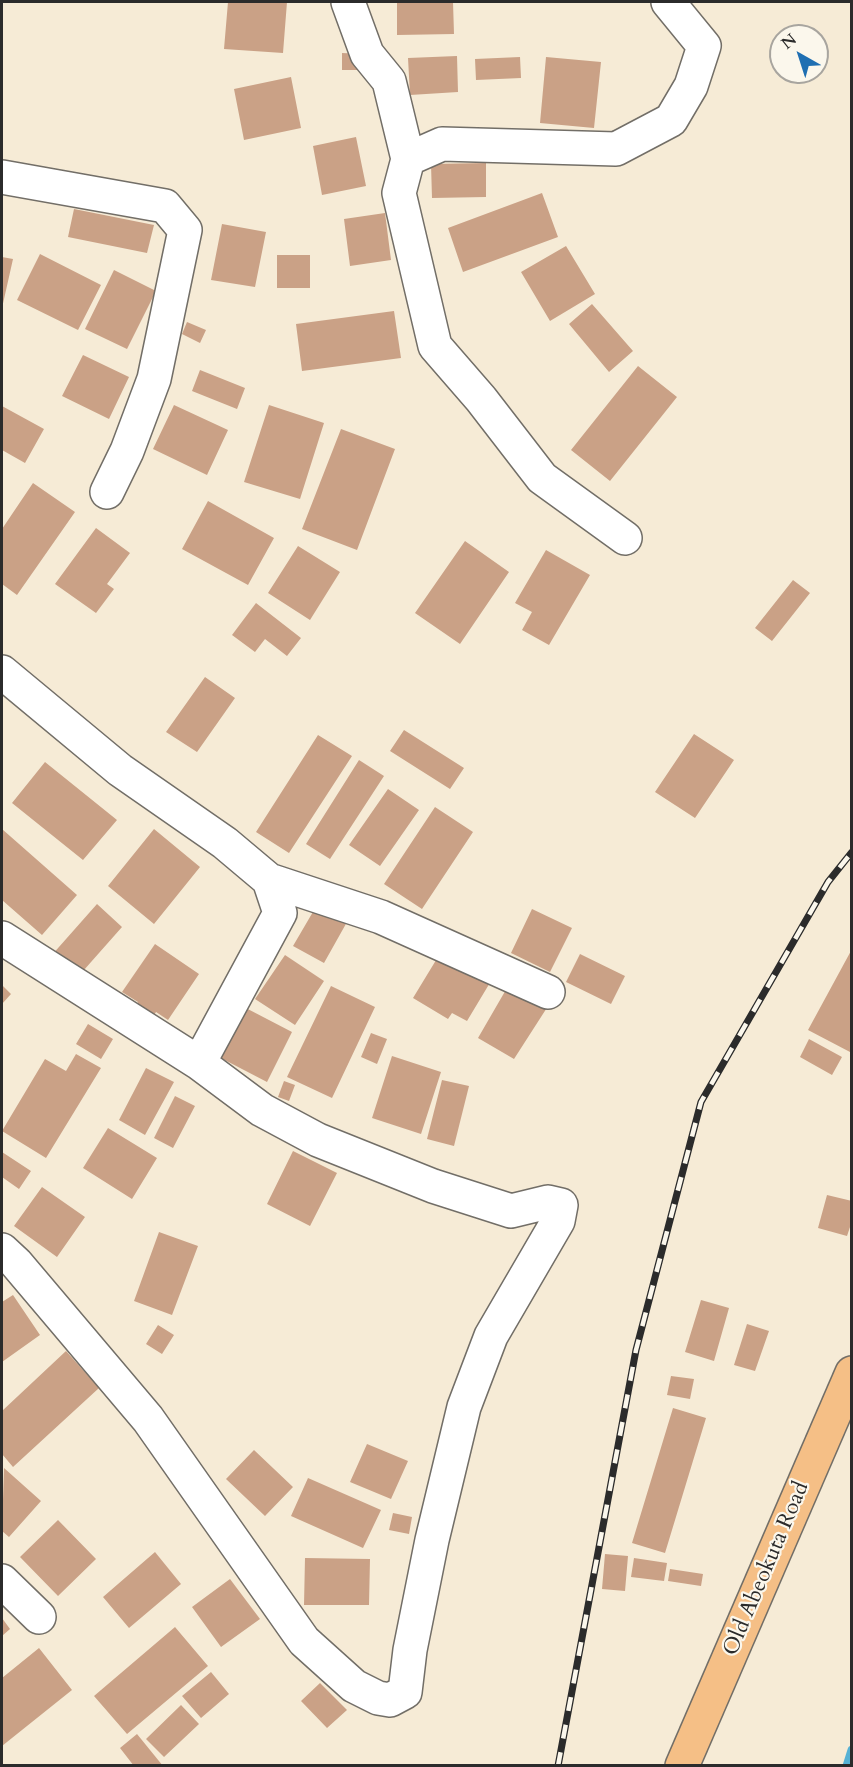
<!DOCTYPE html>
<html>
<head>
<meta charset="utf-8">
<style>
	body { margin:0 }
	#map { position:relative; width:853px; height:1767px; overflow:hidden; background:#f6ebd6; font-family:Cardo,serif }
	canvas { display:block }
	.frame { position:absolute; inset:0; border:3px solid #2b2b2b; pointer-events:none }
	.north { position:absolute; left:769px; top:24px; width:60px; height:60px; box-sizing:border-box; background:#fbf7ec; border:2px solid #a8a59f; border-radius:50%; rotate:321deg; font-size:16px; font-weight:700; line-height:24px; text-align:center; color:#2b2b2b }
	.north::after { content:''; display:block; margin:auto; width:21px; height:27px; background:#1f6fb2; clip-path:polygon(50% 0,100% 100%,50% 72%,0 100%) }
</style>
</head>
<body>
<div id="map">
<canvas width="853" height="1767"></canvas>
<div class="frame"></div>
<div class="north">N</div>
</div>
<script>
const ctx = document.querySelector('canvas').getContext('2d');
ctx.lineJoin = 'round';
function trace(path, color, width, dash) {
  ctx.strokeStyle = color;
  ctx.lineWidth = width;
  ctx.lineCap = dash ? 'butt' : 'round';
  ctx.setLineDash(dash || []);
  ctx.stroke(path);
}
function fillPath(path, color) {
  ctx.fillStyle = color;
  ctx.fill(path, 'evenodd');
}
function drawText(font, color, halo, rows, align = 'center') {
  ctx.font = font + ' Cardo,serif';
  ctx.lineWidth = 4.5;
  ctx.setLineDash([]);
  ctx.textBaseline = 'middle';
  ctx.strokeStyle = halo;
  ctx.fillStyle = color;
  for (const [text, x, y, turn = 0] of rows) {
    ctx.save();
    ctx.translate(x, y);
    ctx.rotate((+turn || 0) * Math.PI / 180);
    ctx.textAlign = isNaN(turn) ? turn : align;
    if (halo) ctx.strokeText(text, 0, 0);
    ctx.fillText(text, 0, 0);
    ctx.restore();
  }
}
const stream = new Path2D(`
	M847,1766l5,-16`);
const building = new Path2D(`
	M228,2h59l-4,51 -59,-4z
	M397,2h56l1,32 -57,1z
	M342,53l22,1v16h-22z
	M457,56l1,36 -48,3 -2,-37z
	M520,57l1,21 -45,2 -1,-21z
	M546,57l55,5 -7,66 -54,-5z
	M291,77l10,51 -57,12 -10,-51z
	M356,137l10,49 -44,9 -9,-49z
	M486,163v34l-54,1 -1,-34z
	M542,193l16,44 -95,35 -15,-44z
	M74,209l80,16 -7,28 -79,-16z
	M385,213l6,47 -41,6 -6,-47z
	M222,224l44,8 -11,55 -44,-7z
	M566,246l29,48 -45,27 -29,-49z
	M40,254l61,31 -23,45 -61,-30z
	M277,255h33v33h-33z
	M2,257l11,2 -11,49z
	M114,270l42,21 -29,58 -42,-20z
	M592,304l41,47 -24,21 -40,-48z
	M394,311l7,47 -99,13 -6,-47z
	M187,322l19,8 -6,13 -18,-9z
	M83,355l46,22 -20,42 -47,-23z
	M638,366l39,31 -67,84 -39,-31z
	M200,370l45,18 -8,21 -45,-18z
	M174,405l54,25 -21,45 -54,-26z
	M269,405l55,18 -24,76 -56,-17z
	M2,406l42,23 -19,34 -23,-13z
	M341,429l54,20 -38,101 -55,-21z
	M33,483l42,29 -58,83 -15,-11v-55z
	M208,501l66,37 -26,47 -66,-36z
	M96,528l34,25 -23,31 7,5 -18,24 -41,-29z
	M465,541l44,31 -49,72 -45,-31z
	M298,546l42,26 -30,48 -42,-27z
	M546,550l44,25 -41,70 -27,-15 10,-18 -17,-9z
	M793,580l17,13 -38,48 -17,-13z
	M256,603l45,35 -14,18 -22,-17 -10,13 -23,-17z
	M205,677l30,21 -38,54 -31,-20z
	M404,730l60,38 -14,21 -60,-38z
	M694,734l40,26 -39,58 -40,-26z
	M318,735l34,21 -63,97 -33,-21z
	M359,760l25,16 -54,83 -24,-15z
	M45,762l72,58 -34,40 -71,-57z
	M388,789l31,21 -39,56 -31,-21z
	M435,807l38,25 -51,77 -38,-25z
	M2,829l75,66 -35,40 -40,-35z
	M154,829l46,38 -46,57 -46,-38z
	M97,904l25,23 -46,52 -25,-23z
	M317,905l30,17 -23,41 -31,-17z
	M532,909l40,19 -22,44 -39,-19z
	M155,944l44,30 -31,46 -12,-8 -6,10 -17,-11 5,-9 -16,-10z
	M444,947l50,29 -27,45 -15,-8 -4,6 -35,-21z
	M852,949v101l-2,2 -42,-22z
	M580,954l45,22 -14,28 -45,-22z
	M285,955l39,26 -29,44 -40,-26z
	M511,981l39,22 -36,56 -36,-21z
	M2,985l9,9 -9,10z
	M331,986l44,21 -43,91 -45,-21z
	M242,1006l50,26 -25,50 -50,-26z
	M88,1024l25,15 -12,20 -25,-15z
	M371,1033l16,6 -10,25 -16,-7z
	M809,1039l33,18 -10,18 -32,-18z
	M76,1054l25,14 -55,90 -44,-27 43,-72 21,12z
	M392,1056l49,16 -20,62 -49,-16z
	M146,1068l28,14 -29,53 -26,-15z
	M442,1080l27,6 -15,60 -27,-7z
	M284,1081l11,4 -6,16 -11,-4z
	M175,1096l20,10 -22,42 -19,-10z
	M108,1128l49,30 -25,41 -49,-31z
	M293,1151l44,22 -27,53 -43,-22z
	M2,1152l29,19 -12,18 -17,-12z
	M42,1187l43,30 -28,40 -43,-31z
	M827,1195l25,6v20l-5,15 -29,-8z
	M159,1232l39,14 -26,69 -38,-14z
	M13,1295l27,40 -38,27v-60z
	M701,1300l28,8 -15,53 -29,-9z
	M747,1324l22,7 -14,40 -21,-6z
	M158,1325l16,10 -12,19 -16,-10z
	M66,1351l33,37 -86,79 -11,-13v-43z
	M671,1376l23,3 -4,20 -23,-4z
	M673,1408l33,10 -41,135 -33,-10z
	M367,1444l41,17 -17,38 -41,-17z
	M254,1450l39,37 -28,29 -39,-37z
	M4,1468l37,33 -32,36 -7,-6z
	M308,1478l73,32 -18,38 -72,-32z
	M393,1513l19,4 -3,17 -20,-4z
	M58,1520l38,39 -38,37 -38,-39z
	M155,1552l26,32 -52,44 -26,-31z
	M605,1554l23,2 -3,35 -23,-2z
	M305,1558l65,1 -1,46h-65z
	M634,1558l33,5 -3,18 -33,-4z
	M670,1569l33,5 -2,12 -33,-5z
	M230,1579l30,40 -39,28 -29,-40z
	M2,1618l8,11 -8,7z
	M175,1627l33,39 -81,68 -33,-38z
	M39,1648l33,42 -70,56v-68z
	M211,1672l18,22 -28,24 -19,-22z
	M320,1683l27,27 -20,18 -26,-27z
	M181,1705l18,19 -35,33 -18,-18z
	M137,1734l26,32h-29l-14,-18z`);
const minor = new Path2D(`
	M348,2l19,52 22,27 19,78
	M2,177l163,29 20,24 -31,149 -27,72 -20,41
	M625,538l-83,-60 -61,-79 -46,-53 -36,-153 9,-34 34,-15 174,5 55,-29 20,-34 13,-40 -36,-44
	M2,672l118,98 105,73 44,37 11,33 -81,150
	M269,880l112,37 167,75
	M2,938l197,125 63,47 56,30 115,46 78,25 37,-9 13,3 -3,16 -67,115 -27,71 -32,133 -22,110 -5,42 -15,8 -12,-2 -24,-12 -50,-45 -156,-222 -132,-156 -14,-13
	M2,1581l37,36`);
const highway = new Path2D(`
	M682,1766l170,-393`);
const rail = new Path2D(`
	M558,1766l78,-416 65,-248 127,-220 24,-30`);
const streetNames = [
	["Old Abeokuta Road",767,1569,-67]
];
trace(stream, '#56b1d4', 9);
fillPath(building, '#caa186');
trace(minor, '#726e67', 36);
trace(highway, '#726e67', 36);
trace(minor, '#fff', 33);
trace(highway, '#f5bf86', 33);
trace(rail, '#2b2b2b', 7);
trace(rail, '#fbf7ec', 4.5, [14]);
drawText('22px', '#2b2b2b', '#fbf7ec', streetNames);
</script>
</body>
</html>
